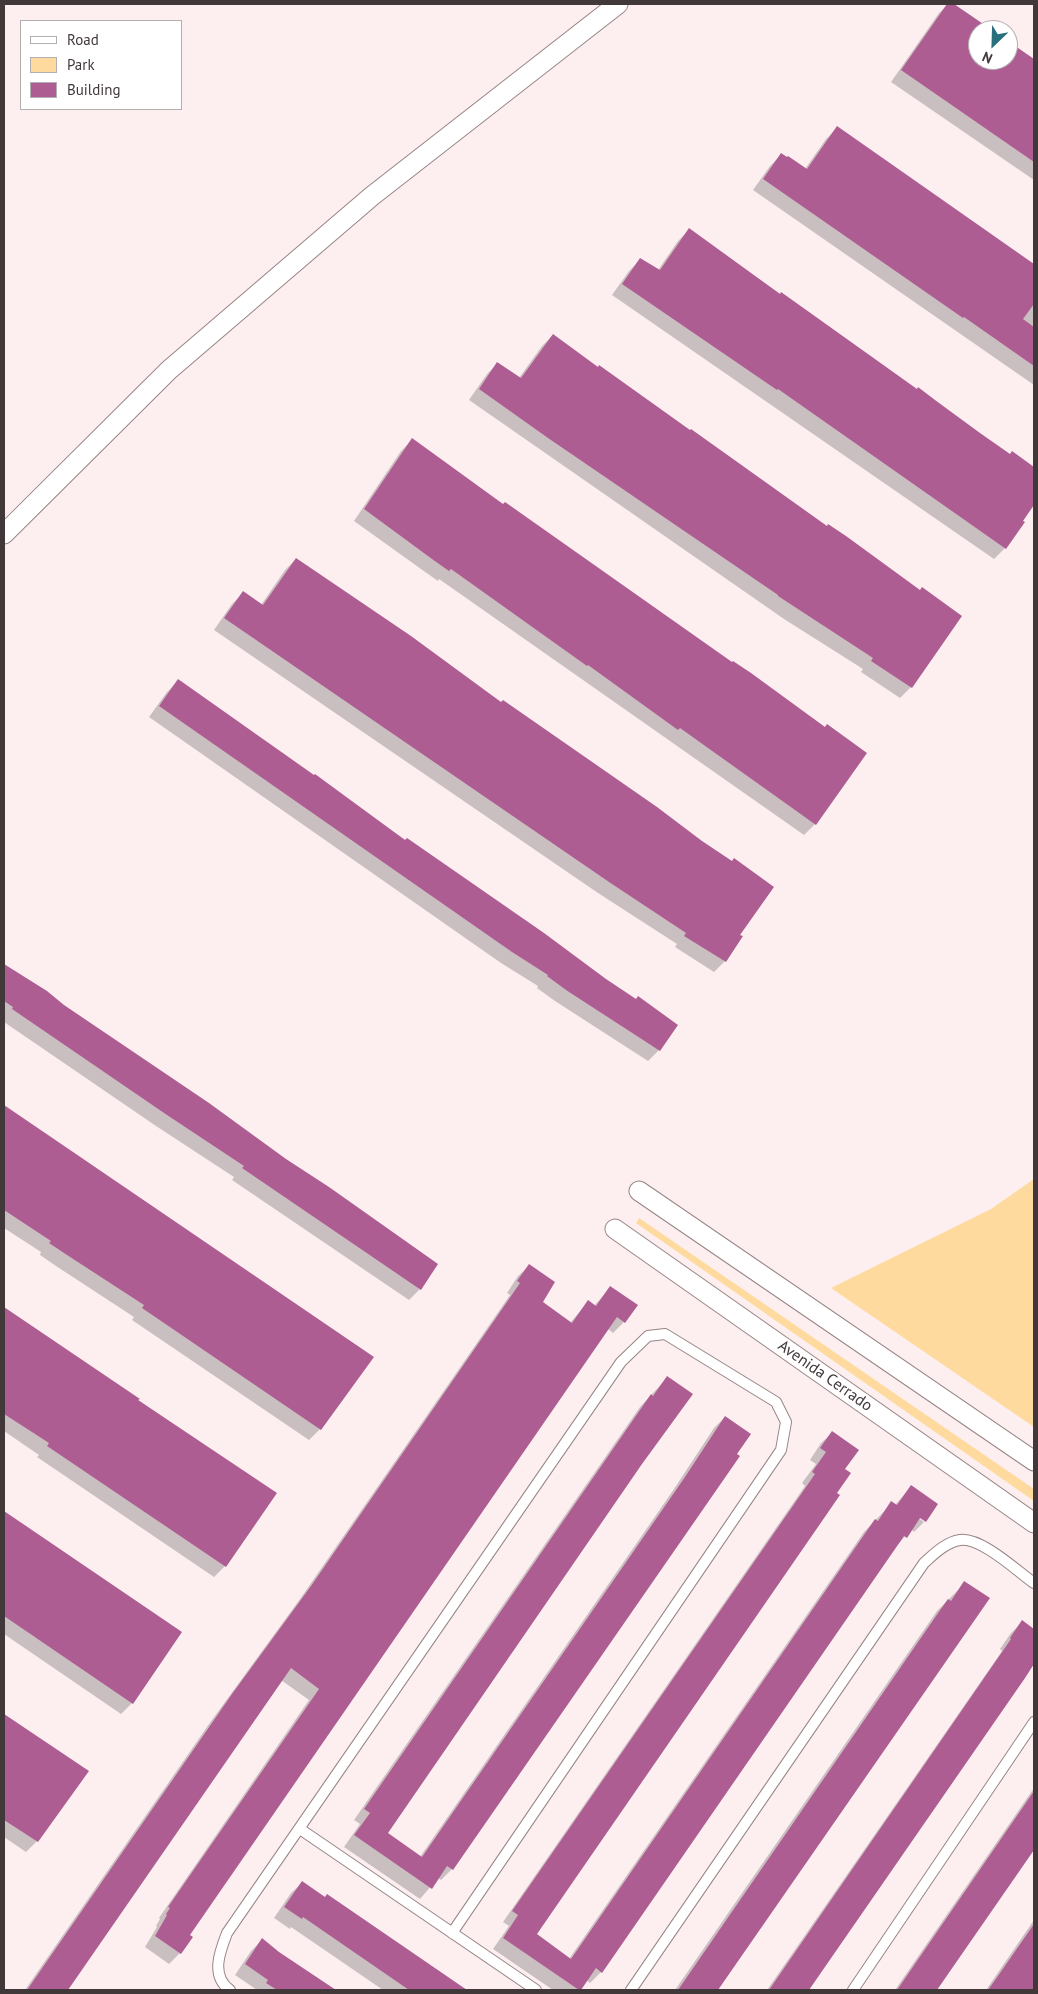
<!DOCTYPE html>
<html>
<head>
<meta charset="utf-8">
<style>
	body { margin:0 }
	#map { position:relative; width:1038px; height:1994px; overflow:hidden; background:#fdeff0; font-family:"PT Sans",sans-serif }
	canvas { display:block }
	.frame { position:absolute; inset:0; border:5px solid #413839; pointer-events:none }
	.legend { position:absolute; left:20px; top:20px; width:162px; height:90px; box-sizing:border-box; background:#fff; border:1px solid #b3afb0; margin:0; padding:6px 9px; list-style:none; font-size:15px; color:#413839 }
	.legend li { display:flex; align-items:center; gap:10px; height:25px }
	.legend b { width:25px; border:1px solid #b3afb0 }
	.north { position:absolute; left:968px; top:20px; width:50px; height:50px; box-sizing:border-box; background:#fff; border:1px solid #b3afb0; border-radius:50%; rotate:204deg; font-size:14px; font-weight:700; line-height:20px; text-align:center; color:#413839 }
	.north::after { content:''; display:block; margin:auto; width:18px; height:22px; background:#28707c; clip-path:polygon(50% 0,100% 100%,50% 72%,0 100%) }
</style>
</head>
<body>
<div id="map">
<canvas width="1038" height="1994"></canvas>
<div class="frame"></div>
<ul class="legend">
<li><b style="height:6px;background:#fff"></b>Road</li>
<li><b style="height:14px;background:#ffda9e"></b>Park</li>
<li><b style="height:14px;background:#ae5d93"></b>Building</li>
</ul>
<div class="north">N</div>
</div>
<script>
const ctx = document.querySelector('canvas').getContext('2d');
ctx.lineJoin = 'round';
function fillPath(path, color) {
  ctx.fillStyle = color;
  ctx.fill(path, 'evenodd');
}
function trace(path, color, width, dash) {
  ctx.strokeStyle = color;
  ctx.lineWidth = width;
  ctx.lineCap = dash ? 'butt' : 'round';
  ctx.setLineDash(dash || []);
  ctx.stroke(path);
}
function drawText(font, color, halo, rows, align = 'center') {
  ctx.font = font + ' "PT Sans",sans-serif';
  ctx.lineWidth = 5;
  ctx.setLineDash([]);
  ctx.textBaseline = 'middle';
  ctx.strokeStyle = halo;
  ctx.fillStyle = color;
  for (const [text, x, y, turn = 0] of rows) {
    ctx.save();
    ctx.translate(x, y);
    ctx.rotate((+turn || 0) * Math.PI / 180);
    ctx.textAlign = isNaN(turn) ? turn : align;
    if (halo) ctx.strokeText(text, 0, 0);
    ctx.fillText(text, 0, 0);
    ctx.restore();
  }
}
const green = new Path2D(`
	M1034,1179v248l-203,-139 160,-79z
	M639,1218l395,271v12l-398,-278z`);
const shadow = new Path2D(`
	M948,4h4l38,26h-12v30h30v-17l26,18v119l-143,-98 48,-69z
	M837,128l197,138v119l-281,-195 17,-24 11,-11 24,14 21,-30z
	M689,230l321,225 2,-2 22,16v33l-29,46 -11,11 -382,-264 17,-24 11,-11 18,10 20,-29z
	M553,335l358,352 -11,11 -39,-26 2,-3 -79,-50 -315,-219 18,-26 11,-11 21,15 23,-32z
	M412,440l91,65 312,319 -11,11 -365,-256 -1,2 -17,-12 -67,-48 47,-70z
	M296,559l405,283 38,93 2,2 -16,24 -11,11 -39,-25 2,-3 -79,-51 -384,-263 18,-26 11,-11 18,12 24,-35z
	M178,681l427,299 71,46 -17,24 -11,11 -93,-60 -18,-13 1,-2 -37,-23 -352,-246 18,-25z
	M4,965l204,139 212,185 -11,11 -177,-120 2,-3 -78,-51 -152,-104z
	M4,1106l46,33 270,290 -11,11 -177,-120 2,-3 -78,-51 -16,-11 1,-3 -37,-24z
	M529,1266l12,37 29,20 18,-21 6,4 16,-18 14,34 -11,11 -6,-5 -419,607 3,2 -11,16 -11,11 -24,-17 12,-20 -1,-1 4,-7 -1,-1 150,-218 -28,-20 -215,310h-41l184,-266 91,-125 210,-304 -3,-2 11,-17z
	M4,1309l271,184 -50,73 -11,11 -177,-120 2,-2 -35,-24z
	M667,1378l-26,85 -255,370 34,24 254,-368 40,-61 11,-11 -273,452 -11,11 -3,-2 -18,21 -76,-52 16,-23 -6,-4 286,-413z
	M832,1433l25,17 -322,485 34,24 295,-427 28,-29 3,2 16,-18 3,28 10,7 -10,10 -3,-3 -16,19 -294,424 -11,11 -4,-3 -6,10h-27l-60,-41 16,-23 -6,-4 302,-436 -3,-3 14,-19 -6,-4 11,-17z
	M4,1513l176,119 -48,71 -11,11 -117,-80z
	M965,1583l23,15 -272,392h-41l262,-379z
	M1022,1622l12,8v26l-2,2 2,4 -226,328h-41l235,-339 -2,-2 11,-16z
	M4,1714l83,57 -50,70 -11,11 -22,-15z
	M1034,1788v59l-99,143h-40z
	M302,1883l22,15 3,-3 138,95h-82l-92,-63 -1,2 -16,-11 17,-25z
	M1034,1920v60l-7,10h-41z
	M262,1940l46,34 25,16h-76l-22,-15 16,-24z`);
const building = new Path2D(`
	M947,4h7l38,26h-14v30h30v-19l26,18v103l-133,-92z
	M837,126l197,138v40l-11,15 11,8v39l-70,-49 -1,1 -200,-139 18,-26 6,4 1,-1 19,13z
	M689,228l91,66 1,-2 136,97 1,-2 17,13 45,33 30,21 2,-3 22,16v38l-11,16 2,1 -19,27 -228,-160 -1,1 -155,-106 18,-26 20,12z
	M553,334l45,33 1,-2 91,65 1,-1 136,97 1,-2 18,12 74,54 2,-3 40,29 -50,72 -41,-27 2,-3 -95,-62v-1l-230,-157 -69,-49 18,-27 24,16z
	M412,438l91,66 2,-2 227,160 1,-1 18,12 74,54 2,-3 40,29 -51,72 -136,-97 -2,2 -90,-65 -1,1 -136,-97 -2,2 -17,-12 -68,-50z
	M296,558l115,78 90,66 2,-2 154,107 45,34 30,20 2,-3 40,29 -34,48 3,1 -17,26 -42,-26 2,-3 -77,-51 -385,-264 19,-27 20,14z
	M178,679l136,96 1,-1 90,66 2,-2 137,95 62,46 30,20 2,-3 40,29 -18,26 -94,-61 -19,-14 1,-1 -36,-23 -353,-246z
	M4,964l43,27 17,14 145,98 77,56 43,28 109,77 -17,26 -179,-122 2,-2 -77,-51 -155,-106 1,-2 -9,-6z
	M4,1105l370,252 -53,73 -179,-122 2,-3 -77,-50 -18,-12 2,-2 -47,-31z
	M529,1264l26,18 -12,20 29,21 16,-23 8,6 14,-20 28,19 -13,18 -8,-6 -427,618 3,2 -12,17 -26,-18 12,-21 -1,-1 4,-6 -2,-1 151,-218 -28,-21 -223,322h-41l205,-296 79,-108 209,-303 -3,-2z
	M4,1307l136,92 -2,1 139,93 -51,74 -179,-121 2,-3 -45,-29z
	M667,1376l26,18 -51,70 -254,369 34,24 263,-380 40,-61 26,18 -14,20 3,2 -287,414 -6,-4 -15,23 -78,-54 16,-22 -6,-4 287,-415 2,2z
	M832,1431l27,19 -14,19 6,4 -14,20 3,2 -303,439 19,14 15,11 304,-440 3,2 13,-20 6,4 14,-20 27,19 -12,18 -6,-4 -13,20 -3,-2 -302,437 -6,-5 -15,22h-2l-76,-52 15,-23 -6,-4 303,-437 -3,-2 14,-20 -6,-4z
	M4,1511l178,121 -49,72 -129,-88z
	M964,1581l26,17 -272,392h-40l258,-374 12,-17 3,2z
	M1022,1620l12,9v35l-9,14 -216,312h-40l242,-351 -1,-1z
	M4,1714l85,57 -51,71 -34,-22z
	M1034,1791v59l-97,140h-40z
	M302,1881l23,16 2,-3 140,96h-58l-106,-73 -1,2 -18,-12z
	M1034,1924v66h-46l12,-17z
	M262,1938l17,14 57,38h-59l-11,-7 2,-3 -23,-16z`);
const service = new Path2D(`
	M300,1829l236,161
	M230,1990c-20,-14 -10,-39 -3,-57l394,-571 27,-26 17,-2 111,68 10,20 -5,28 -329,483
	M631,1990l293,-427c10,-9 22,-21 36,-23 21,-3 57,31 74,43
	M853,1990l181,-268`);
const minor = new Path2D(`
	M4,534l165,-164 203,-174 246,-192
	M639,1191l395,270
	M615,1229l419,294`);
const streetNames = [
	["Avenida Cerrado",825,1376,35]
];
fillPath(green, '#ffda9e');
fillPath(shadow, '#0003');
fillPath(building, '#ae5d93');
trace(service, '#988586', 12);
trace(minor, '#988586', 21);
trace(service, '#fff', 10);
trace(minor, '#fff', 19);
drawText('16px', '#413839', '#fff', streetNames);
</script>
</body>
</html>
